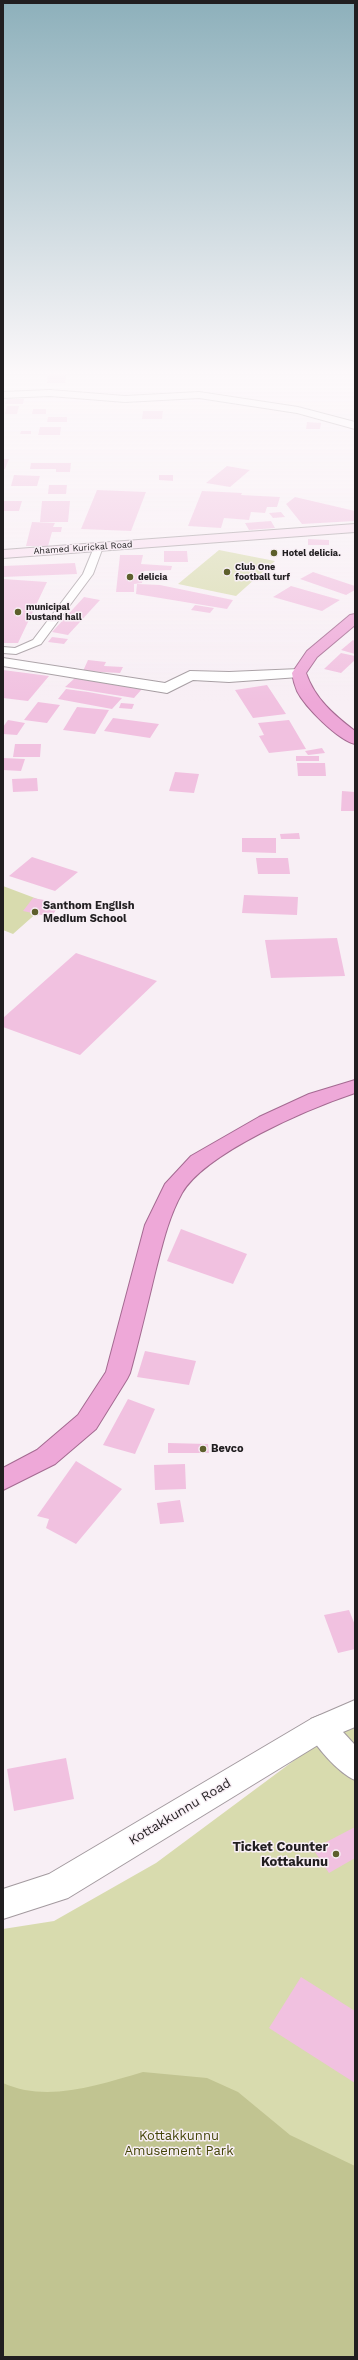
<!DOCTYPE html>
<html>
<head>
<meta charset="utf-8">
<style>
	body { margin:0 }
	#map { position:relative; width:358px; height:2360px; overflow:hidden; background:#f8eff5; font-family:"Work Sans",sans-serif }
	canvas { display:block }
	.frame { position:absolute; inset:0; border:4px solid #211e20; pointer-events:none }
</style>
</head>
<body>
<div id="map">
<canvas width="358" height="2360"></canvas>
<div class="frame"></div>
</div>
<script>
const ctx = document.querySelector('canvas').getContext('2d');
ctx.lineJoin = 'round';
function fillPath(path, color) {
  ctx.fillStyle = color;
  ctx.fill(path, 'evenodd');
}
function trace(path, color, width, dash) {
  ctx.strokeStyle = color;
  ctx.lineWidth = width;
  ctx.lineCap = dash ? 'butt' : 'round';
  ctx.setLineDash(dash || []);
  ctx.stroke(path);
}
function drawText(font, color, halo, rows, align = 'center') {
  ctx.font = font + ' "Work Sans",sans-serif';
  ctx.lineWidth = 3;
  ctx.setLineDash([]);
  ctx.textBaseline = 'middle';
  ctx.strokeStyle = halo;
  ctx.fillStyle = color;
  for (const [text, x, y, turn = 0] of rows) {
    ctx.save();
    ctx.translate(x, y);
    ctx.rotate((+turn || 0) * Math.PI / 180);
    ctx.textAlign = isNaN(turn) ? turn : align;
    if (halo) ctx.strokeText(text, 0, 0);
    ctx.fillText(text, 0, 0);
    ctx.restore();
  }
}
const green = new Path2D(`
	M219,550l56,11 -39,35 -58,-12z
	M3,886l45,17 -35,31 -10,-4z
	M355,1724v633h-352v-428l51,-8 102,-58 171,-127z`);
const forest = new Path2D(`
	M143,2072l64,6 31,14 52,43 65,31v191h-352v-274c44,20 95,2 140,-11z`);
const building = new Path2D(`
	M48,374h18l-1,9h-18z
	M7,399h17l-1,5h-18z
	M7,406h12l-2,8h-12z
	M33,409h13v5h-14z
	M143,411h20l-1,8h-20z
	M48,417h19v5h-20z
	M307,422l14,1 -1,6h-14z
	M40,427h21l-1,8h-22z
	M21,431h10v3h-11z
	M3,459h6l-4,10h-2z
	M31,463h40l-1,9h-14v-3h-26z
	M227,466l23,4 -20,17 -24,-4z
	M14,475l26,1 -3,10h-26z
	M159,475h14v6l-14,-1z
	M49,485h18l-1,9h-18z
	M97,490l49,2 -15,39 -50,-2z
	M202,491l40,2 -1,2 39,2 -3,10h-10l-2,6 -14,-1 -2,8 -25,-2 -3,10 -33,-2z
	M295,497l60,14v10l-53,3 -16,-20z
	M3,501h19l-3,10h-16z
	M42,501h28l-2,21h-28z
	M281,512l4,5 -12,1 -4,-5z
	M271,521l4,7 -26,2 -4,-7z
	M32,522l23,1 -2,4h9l-1,5h-9l-4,14h-22z
	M308,539l21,1v5h-21z
	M164,551h23l1,11h-24z
	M120,555h23l-2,9 31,2 -1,4 -27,1 -2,12 -8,1v8h-18z
	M75,563l2,11 -74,3v-11z
	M313,572l42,14v4l-9,5 -46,-16z
	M3,579l44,3 -29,61h-15z
	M137,584l23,1 73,15 -6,9 -91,-15z
	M291,586l49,14 -18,11 -49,-14z
	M84,597l16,3 -32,35 -16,-3z
	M195,605l19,3 -4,5 -19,-3z
	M52,637l16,2 -4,5 -16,-2z
	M353,640l2,1v13l-14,-4z
	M341,653l14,3v4l-14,13 -17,-4z
	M88,660l18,2 -2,4 19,1 -3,6 -37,-2z
	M3,670l46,6 -21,25 -25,-3z
	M75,678l41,7 26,4 -8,9 -69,-11z
	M267,685l19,29 -33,4 -18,-28z
	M66,689l22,3 34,6 -10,11 -54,-10z
	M38,702l22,3 -13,18 -23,-3z
	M121,703l13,1 -2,5 -13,-1z
	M77,707l32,3 -14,24 -32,-4z
	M113,718l46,6 -9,14 -46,-7z
	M8,720l17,3 -8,12 -14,-1v-7z
	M289,720l17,29 -37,4 -10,-17 5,-1 -6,-12z
	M15,744h26l-1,13h-27z
	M322,748l3,5 -17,2 -3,-4z
	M296,756h23v5h-23z
	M3,758l22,1 -4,12 -18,-1z
	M297,763h28l1,13h-28z
	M175,772l24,2 -5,19 -25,-2z
	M37,778l1,13 -25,1 -1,-13z
	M342,791l13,1v19h-14z
	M299,833l1,6h-19l-1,-5z
	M242,838h34v15l-34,-1z
	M32,857l46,15 -23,19 -46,-15z
	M256,858h32l2,16h-32z
	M244,895l54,2 -1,18 -55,-2z
	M33,898l28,5 -10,14 -28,-6z
	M337,938l8,38 -74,2 -6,-38z
	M76,953l81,28 -77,74 -77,-28v-9z
	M181,1229l66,25 -14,30 -66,-23z
	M145,1351l51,10 -7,24 -52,-8z
	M128,1399l27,10 -20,45 -32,-9z
	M168,1443l40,1 1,9h-41z
	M76,1461l46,28 -46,55 -30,-16 3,-9 -12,-3z
	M185,1464l1,25 -31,1 -1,-25z
	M180,1500l4,22 -24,2 -3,-21z
	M349,1610l6,15v24l-17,4 -14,-38z
	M66,1758l8,41 -60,12 -7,-42z
	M355,1827v31l-26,15 -16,-24z
	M301,1977l54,34v72l-86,-55z`);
const service = new Path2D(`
	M95,545l8,2 -10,27 -52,70 -25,10 -13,-1v-6l12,1 18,-8 50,-66z`);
const pedestrian = new Path2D(`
	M321,1715l10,4 24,26v35c-17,-7 -41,-35 -49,-52l5,-9z`);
const minor = new Path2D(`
	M50,390l75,6 74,-4 99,15 57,15v7l-58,-16 -98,-15 -74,4 -75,-6 -47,2v-6z
	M3,658l162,25 25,-12 39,1 70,-3 7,4 -7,4 -70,5 -36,-2 -26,13 -164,-27z
	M355,1700v27l-24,10 -263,161 -65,21v-30l46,-15 262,-155z`);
const secondary = new Path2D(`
	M355,524v8l-352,26v-8z`);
const trunk = new Path2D(`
	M355,614v11l-38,32 -11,16c9,26 28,42 49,58v13c-17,-4 -50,-37 -58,-53 -2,-5 -4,-12 -5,-18l15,-22 43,-36z
	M355,1080v13c-45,15 -149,59 -173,100 -14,25 -20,53 -27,80 -8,33 -16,67 -25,100l-3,6 -31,50 -41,35 -52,26v-22l34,-18 41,-35 28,-43 39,-147 20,-41 26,-28 68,-39 50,-23z`);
const markers = [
	[274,553,4,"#5d5f2c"],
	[227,572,4,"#5d5f2c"],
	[130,577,4,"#5d5f2c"],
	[18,612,4,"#5d5f2c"],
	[35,912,4,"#5d5f2c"],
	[203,1449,4,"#5d5f2c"],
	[336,1854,4,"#5d5f2c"]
];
const farStreetnames = [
	["Ahamed Kurickal Road",83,548,-4]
];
const farPoinames = [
	["Hotel delicia.",282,553],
	["Club One",235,567],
	["football turf",235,577],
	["delicia",138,577],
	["municipal",26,607],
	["bustand hall",26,617]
];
const poiNames = [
	["Santhom English",43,906],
	["Medium School",43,919],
	["Bevco",211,1449]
];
const nearStreetnames = [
	["Kottakkunnu Road",180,1812,-31]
];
const nearPoinames = [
	["Ticket Counter",328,1847],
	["Kottakunu",328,1862]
];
const nearParknames = [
	["Kottakkunnu",179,2136],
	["Amusement Park",179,2151]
];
fillPath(green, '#d8dbae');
fillPath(forest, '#c1c491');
fillPath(building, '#f1c1e0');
trace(service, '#a39a9f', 2);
trace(pedestrian, '#a39a9f', 2);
trace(minor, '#a39a9f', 2);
trace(secondary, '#a39a9f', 2);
trace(trunk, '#a46a91', 2);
fillPath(service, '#fff');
fillPath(pedestrian, '#fff');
fillPath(minor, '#fff');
fillPath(secondary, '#f9dff0');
fillPath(trunk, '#eea8d8');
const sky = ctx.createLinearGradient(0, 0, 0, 703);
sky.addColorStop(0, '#8db0bb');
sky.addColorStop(0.53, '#fcf8fa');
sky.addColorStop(1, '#fcf8fa00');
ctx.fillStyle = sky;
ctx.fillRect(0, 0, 358, 703);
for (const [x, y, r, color] of markers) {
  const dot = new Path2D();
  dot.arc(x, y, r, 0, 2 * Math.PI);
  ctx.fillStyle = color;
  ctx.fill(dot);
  trace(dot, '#f8eff5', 1.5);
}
drawText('9px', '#211e20', '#f8eff5', farStreetnames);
drawText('bold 9px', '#211e20', '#f8eff5', farPoinames, 'left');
drawText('bold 11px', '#211e20', '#f8eff5', poiNames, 'left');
drawText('13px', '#211e20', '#f8eff5', nearStreetnames);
drawText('bold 13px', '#211e20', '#f8eff5', nearPoinames, 'right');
drawText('13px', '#444508', '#f8eff5', nearParknames);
</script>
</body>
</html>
